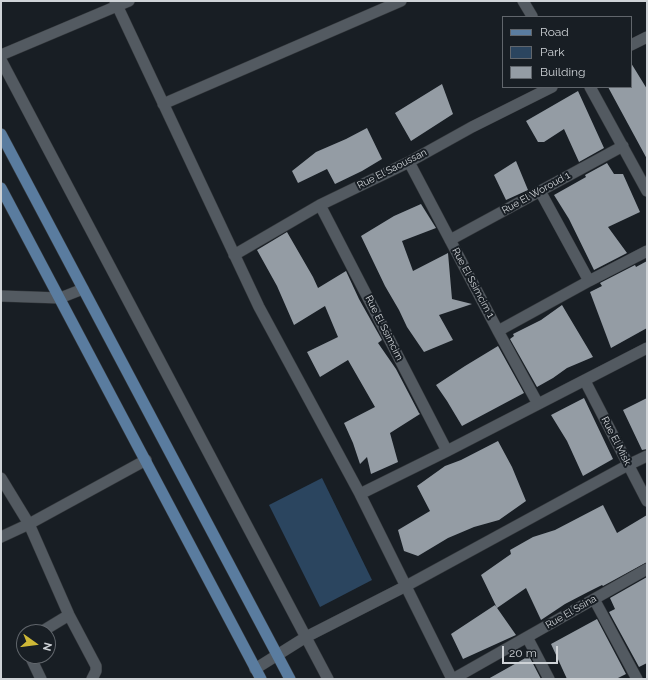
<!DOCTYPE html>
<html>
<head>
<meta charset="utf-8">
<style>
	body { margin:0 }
	#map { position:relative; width:648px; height:680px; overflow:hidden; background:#181e24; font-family:Raleway,sans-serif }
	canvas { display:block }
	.frame { position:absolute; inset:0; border:2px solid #cfd3d7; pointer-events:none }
	.legend { position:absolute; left:502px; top:16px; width:130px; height:72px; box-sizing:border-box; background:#181e24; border:1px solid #61666c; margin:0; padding:5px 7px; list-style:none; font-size:12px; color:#cfd3d7 }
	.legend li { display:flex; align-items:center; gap:8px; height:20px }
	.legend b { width:20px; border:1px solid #61666c }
	.north { position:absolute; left:16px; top:624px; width:40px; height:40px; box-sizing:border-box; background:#181e24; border:1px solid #61666c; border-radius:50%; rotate:104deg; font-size:11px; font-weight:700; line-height:16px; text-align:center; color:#cfd3d7 }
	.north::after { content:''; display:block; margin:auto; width:14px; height:18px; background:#ceb837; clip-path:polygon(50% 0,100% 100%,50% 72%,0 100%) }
	.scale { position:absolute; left:502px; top:646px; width:56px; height:18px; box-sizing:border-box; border:2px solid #cfd3d7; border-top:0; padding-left:5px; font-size:12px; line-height:14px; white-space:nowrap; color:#cfd3d7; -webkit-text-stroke:3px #181e24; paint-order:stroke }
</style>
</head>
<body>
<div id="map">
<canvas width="648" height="680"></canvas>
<div class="frame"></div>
<ul class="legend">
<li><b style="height:5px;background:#5a7c9f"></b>Road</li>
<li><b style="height:11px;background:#2b455f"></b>Park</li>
<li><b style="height:11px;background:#949ca4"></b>Building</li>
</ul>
<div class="north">N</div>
<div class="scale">20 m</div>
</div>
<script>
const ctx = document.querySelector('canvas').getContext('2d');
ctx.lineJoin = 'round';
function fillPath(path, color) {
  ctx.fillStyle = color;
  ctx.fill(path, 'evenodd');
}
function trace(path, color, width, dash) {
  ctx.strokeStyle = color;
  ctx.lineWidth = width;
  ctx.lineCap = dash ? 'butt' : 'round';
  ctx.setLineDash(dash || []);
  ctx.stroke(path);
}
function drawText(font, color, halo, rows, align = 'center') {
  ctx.font = font + ' Raleway,sans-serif';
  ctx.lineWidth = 4;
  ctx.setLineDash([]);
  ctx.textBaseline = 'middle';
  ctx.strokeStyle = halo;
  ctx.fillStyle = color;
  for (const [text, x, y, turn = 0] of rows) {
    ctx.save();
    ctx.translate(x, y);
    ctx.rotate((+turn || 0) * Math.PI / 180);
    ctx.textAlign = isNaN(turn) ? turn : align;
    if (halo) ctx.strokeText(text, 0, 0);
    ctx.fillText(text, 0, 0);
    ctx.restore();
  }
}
const green = new Path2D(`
	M322,478l50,102 -52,27 -51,-102z`);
const building = new Path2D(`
	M631,63l16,26v70l-39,-72h23z
	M442,84l11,30 -42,27 -16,-28z
	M578,91l26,57 -25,14 -15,-33 -20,13h-6l-12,-21z
	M367,128l15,31 -20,12 -27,13 -8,-15 -29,14 -6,-12 24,-19 30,-13z
	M516,161l12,29 -22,10 -12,-25z
	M607,163l7,11h9l17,38 -32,15 19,26 -33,17 -25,-51 -15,-24 32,-18 -1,-2z
	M421,204l15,24 -34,13 11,30 35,-18 4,46 20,5 -33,11 14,25 -29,12 -17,-25 -8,-17 -14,-24 -24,-50 33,-20z
	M287,232l26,45 5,11 28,-17 13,28 23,41 -4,3 18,26 23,44 1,1 -30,19 8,29 -27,12 -4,-17 -7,7 -7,-21 -9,-20 31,-16 -27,-47 -28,17 -13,-25 31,-15 -13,-31 -31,19 -17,-39 -20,-36z
	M647,261v67l-36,20 -21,-56 12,-6 -2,-3 35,-18 1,2z
	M562,305l31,52 -26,11 -14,10 -16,9 -27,-48 4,-3 -1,-2 28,-14z
	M498,346l26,47 -62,33 -15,-25 -11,-16 29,-19z
	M584,398l29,61 -30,17 -16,-35 -16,-26z
	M647,398v51l-5,1 -19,-40z
	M498,441l14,26 14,34 -27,19 -25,7 -26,11 -30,18 -14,-5 -6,-21 32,-19 -13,-25 28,-20 16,-6z
	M603,505l14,28 30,-18v47l-44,24 -1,-1 -14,7 -23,12 -24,16 -15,-32 -29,20 -16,-33 30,-21 -1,-4 23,-13 22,-7z
	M647,577v86l-8,4 -30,-55 6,-3 -5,-11z
	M495,605l21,30 -53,24 -12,-25z
	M597,619l29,55 -10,5h-49l-16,-35z
	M529,656l12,23h-53z`);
const minor = new Path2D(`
	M115,1l144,306 101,187 92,185
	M523,1l9,15
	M631,45l16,-8
	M1,55l128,-54
	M1,60l327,619
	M590,87l57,104
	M163,104l238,-103
	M409,162l89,169 40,73
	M540,191l49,90
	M320,205l127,246
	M450,240l173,-94
	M234,255l86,-50 89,-43 63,-35 80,-40
	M1,296l59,2 23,-9
	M498,331l91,-50 58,-30
	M585,381l62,120
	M1,478l28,46 40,91 27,51v5l-4,8
	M360,494l87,-43 200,-103
	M1,537l28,-13 117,-64
	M594,599l43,80
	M41,632l28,-17
	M527,637l22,42
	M30,656l11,23
	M255,669l51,-32 100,-51 222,-121 19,-9
	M453,679l194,-110`);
const primary = new Path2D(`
	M1,134l289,545
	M1,188l260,491`);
const streetNames = [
	["Rue El Saoussan",392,169,-27],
	["Rue El Woroud 1",536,193,-29],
	["Rue El Ssimcim 1",473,283,62],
	["Rue El Ssimcim",384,328,63],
	["Rue El Misk",616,441,63],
	["Rue El Ssina",571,612,-30]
];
fillPath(green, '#2b455f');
fillPath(building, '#949ca4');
trace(minor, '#35393d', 12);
trace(primary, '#35393d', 12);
trace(minor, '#535a61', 11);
trace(primary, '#5a7c9f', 11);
drawText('10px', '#cfd3d7', '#181e24', streetNames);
</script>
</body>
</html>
